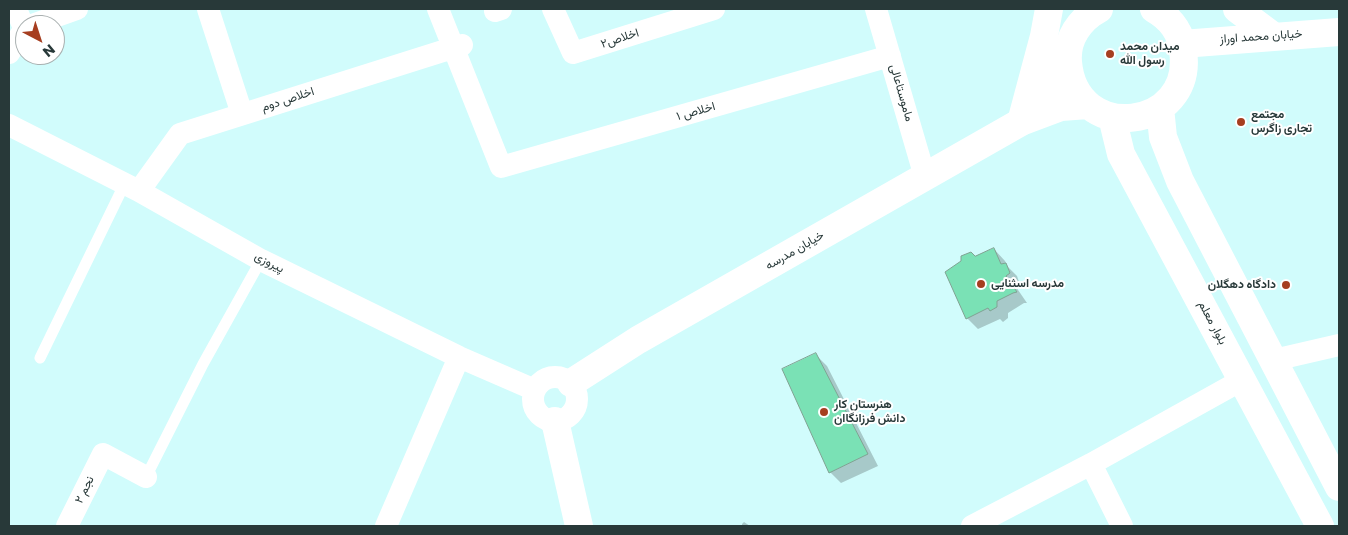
<!DOCTYPE html>
<html>
<head>
<meta charset="utf-8">
<style>
	body { margin:0 }
	#map { position:relative; width:1348px; height:535px; overflow:hidden; background:#d1fcfc; font-family:Poppins,sans-serif }
	canvas { display:block }
	.frame { position:absolute; inset:0; border:10px solid #283939; pointer-events:none }
	.north { position:absolute; left:15px; top:15px; width:50px; height:50px; box-sizing:border-box; background:#fff; border:1px solid #a9b0b0; border-radius:50%; rotate:140deg; font-size:14px; font-weight:700; line-height:20px; text-align:center; color:#283939 }
	.north::after { content:''; display:block; margin:auto; width:18px; height:22px; background:#a63e20; clip-path:polygon(50% 0,100% 100%,50% 72%,0 100%) }
</style>
</head>
<body>
<div id="map">
<canvas width="1348" height="535"></canvas>
<div class="frame"></div>
<div class="north">N</div>
</div>
<script>
const ctx = document.querySelector('canvas').getContext('2d');
ctx.lineJoin = 'round';
function fillPath(path, color) {
  ctx.fillStyle = color;
  ctx.fill(path, 'evenodd');
}
function trace(path, color, width, dash) {
  ctx.strokeStyle = color;
  ctx.lineWidth = width;
  ctx.lineCap = dash ? 'butt' : 'round';
  ctx.setLineDash(dash || []);
  ctx.stroke(path);
}
function drawText(font, color, halo, rows, align = 'center') {
  ctx.font = font + ' Poppins,Vazirmatn,sans-serif';
  ctx.lineWidth = 4;
  ctx.setLineDash([]);
  ctx.textBaseline = 'middle';
  ctx.strokeStyle = halo;
  ctx.fillStyle = color;
  for (const [text, x, y, turn = 0] of rows) {
    ctx.save();
    ctx.translate(x, y);
    ctx.rotate((+turn || 0) * Math.PI / 180);
    ctx.textAlign = isNaN(turn) ? turn : align;
    if (halo) ctx.strokeText(text, 0, 0);
    ctx.fillText(text, 0, 0);
    ctx.restore();
  }
}
const shadow = new Path2D(`
	M994,249l11,12 3,6 9,9 3,9 -4,2 11,16h-3l-16,10v5l-5,4 -3,-3 -22,10 -11,-11 8,-61z
	M816,355l11,11 51,100 -37,17 -11,-11z
	M744,522l6,4h-8v-2z`);
const building = new Path2D(`
	M994,248l7,16 5,-1 4,10 -4,3 11,16 -4,1 -16,8v6l-7,4 -2,-3 -22,11 -21,-47 16,-11v-5l10,-4 4,4z
	M816,353l52,101 -39,19 -47,-104z`);
const service = new Path2D(`
	M40,358l85,-175
	M146,477l57,-113 58,-104`);
const minor = new Path2D(`
	M16,9l8,19
	M208,9l34,105
	M438,9l63,158 389,-111
	M553,9l20,44 141,-44
	M876,9l49,168
	M495,11l6,-2
	M32,25l45,-16
	M9,53l16,-25
	M9,125l130,66 122,69 198,97 76,33
	M139,191l41,-57 282,-89
	M1274,360l65,-15
	M533 399a22 22 0 1 1 44 0a22 22 0 1 1-44 0Z
	M1091,464l31,62
	M67,526l36,-72 43,23
	M386,526l73,-169
	M972,526l119,-62 151,-84`);
const tertiary = new Path2D(`
	M1237,9l36,27
	M1182,44l157,-12
	M1021,122l23,-86 5,-27`);
const secondary = new Path2D(`
	M1099,9c-19,10 -33,30 -31,53 7,84 127,68 115,-11 -2,-19 -13,-33 -29,-42
	M1067,55l-17,38 -29,29 40,-15 27,-2
	M1160,108l3,29 17,44 159,306
	M1112,117l9,37 199,372
	M571,383l67,-43 383,-218
	M555,421l24,105`);
const markers = [
	[1110,54,5,"#a63e20"],
	[1241,122,5,"#a63e20"],
	[981,284,5,"#a63e20"],
	[1286,285,5,"#a63e20"],
	[824,412,5,"#a63e20"]
];
const streetNames = [
	["خیابان محمد اوراز",1261,37,-4],
	["اخلاص۲",620,39,-18],
	["ماموستاعالی",901,93,74],
	["اخلاص دوم",288,100,-18],
	["اخلاص ۱",696,112,-16],
	["خیابان مدرسه",795,251,-30],
	["پیروزی",269,263,27],
	["بلوار معلم",1212,323,62],
	["نجم ۲",85,490,-64]
];
const poiNames = [
	["میدان محمد",1120,47],
	["رسول الله",1120,61],
	["مجتمع",1251,115],
	["تجاری زاگرس",1251,129],
	["مدرسه اسثنایی",991,284],
	["دادگاه دهگلان",1276,285,"right"],
	["هنرستان کار",834,405],
	["دانش فرزانگاان",834,419]
];
fillPath(shadow, '#0003');
fillPath(building, '#7ae1b5');
trace(building, '#80a292', 1);
trace(service, '#fff', 11);
trace(minor, '#fff', 22);
trace(tertiary, '#fff', 28);
trace(secondary, '#fff', 28);
for (const [x, y, r, color] of markers) {
  const dot = new Path2D();
  dot.arc(x, y, r, 0, 2 * Math.PI);
  ctx.fillStyle = color;
  ctx.fill(dot);
  trace(dot, '#fff', 2);
}
drawText('12px', '#283939', '#fff', streetNames);
drawText('bold 12px', '#283939', '#fff', poiNames, 'left');
</script>
</body>
</html>
